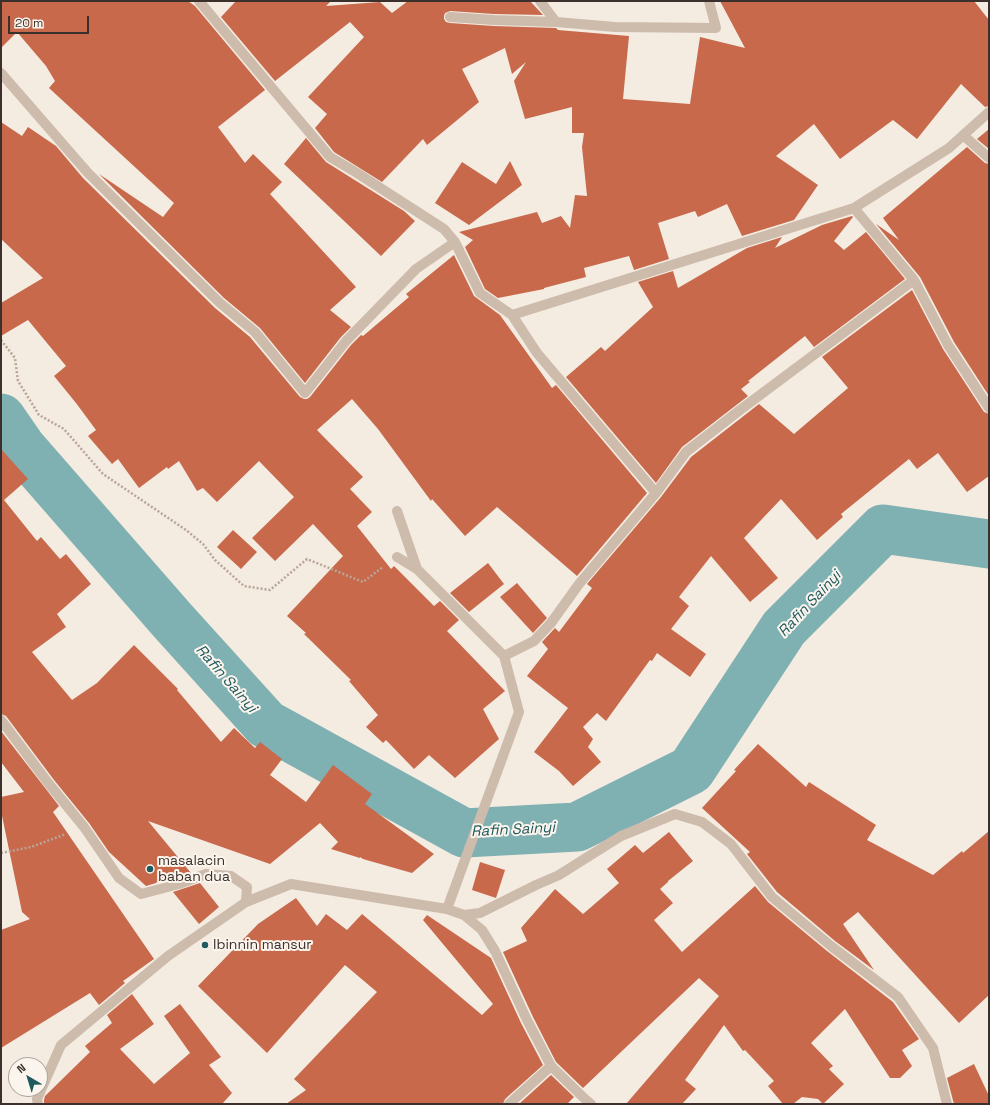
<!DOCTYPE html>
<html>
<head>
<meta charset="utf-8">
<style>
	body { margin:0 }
	#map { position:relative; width:990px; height:1105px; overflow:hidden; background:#f4ebe1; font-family:"Space Grotesk",sans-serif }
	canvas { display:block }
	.frame { position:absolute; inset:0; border:2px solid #3b302b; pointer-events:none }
	.north { position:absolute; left:8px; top:1057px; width:40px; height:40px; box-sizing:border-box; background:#fbf5ee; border:1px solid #aea6a0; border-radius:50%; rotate:322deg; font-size:11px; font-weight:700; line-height:16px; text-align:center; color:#3b302b }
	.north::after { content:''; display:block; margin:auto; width:14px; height:18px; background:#1f5a5e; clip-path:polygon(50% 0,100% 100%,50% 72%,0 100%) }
	.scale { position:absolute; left:8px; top:16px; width:81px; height:18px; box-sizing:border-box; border:2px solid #3b302b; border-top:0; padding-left:5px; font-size:12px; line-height:14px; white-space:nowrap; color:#3b302b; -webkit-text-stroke:3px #fbf5ee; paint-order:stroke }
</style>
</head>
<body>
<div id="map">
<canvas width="990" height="1105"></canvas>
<div class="frame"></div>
<div class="north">N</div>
<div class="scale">20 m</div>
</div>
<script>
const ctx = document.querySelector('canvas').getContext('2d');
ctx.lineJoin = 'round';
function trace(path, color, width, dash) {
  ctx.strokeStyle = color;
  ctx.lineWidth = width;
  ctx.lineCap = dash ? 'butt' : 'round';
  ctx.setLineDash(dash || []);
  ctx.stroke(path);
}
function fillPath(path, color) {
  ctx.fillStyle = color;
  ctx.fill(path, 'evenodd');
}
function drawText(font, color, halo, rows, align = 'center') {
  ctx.font = font + ' "Space Grotesk",sans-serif';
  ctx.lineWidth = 4;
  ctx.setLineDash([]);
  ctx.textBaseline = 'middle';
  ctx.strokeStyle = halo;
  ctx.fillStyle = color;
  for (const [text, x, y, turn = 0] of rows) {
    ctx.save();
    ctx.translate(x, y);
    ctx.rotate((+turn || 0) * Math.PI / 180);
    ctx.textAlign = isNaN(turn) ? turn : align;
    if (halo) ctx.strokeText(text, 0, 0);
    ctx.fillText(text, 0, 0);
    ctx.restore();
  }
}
const river = new Path2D(`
	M1,418l20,29 151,173 94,104 198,109 113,-6 114,-57 93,-142 99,-99 106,15`);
const building = new Path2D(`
	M1,1h187l7,5 70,84 -47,37 27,36 8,-9 29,28 -12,12 86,93 -26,23 21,17 -10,10 -36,46 -45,-55 -36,-30 -125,-124 64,43 11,-14 -125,-115 6,-7 -9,-15 -29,-34 -16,16z
	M236,1h95l-5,5 54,-4 12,11 16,-12h122l13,14 -49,-1 -44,-3 -5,2 -1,3v3l2,3 4,1 44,3 62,2 2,2 71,6 -6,63 67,5 10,-67 45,11 -25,-47h254l15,19v86l-4,1 -24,-23 -44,55 -24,-19 -53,39 -26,-35 -38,32 42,29 -24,35 -52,16 -15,-32 -29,13 -3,-6 -37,12 11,36 -35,11 -5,-14 -45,12 2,9 -42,11v1l-46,9 -13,-9 -20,-42 8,-7 -14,-8 78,-20 5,11 19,-7 9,12 5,-33 12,1 -5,-49 2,-14h-12v-26l-47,12 -11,-38 12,-19 -14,12 -7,-26 -43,21 17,33 -52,43 -4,-6 -41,43 -48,-30 -19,-24 12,-14 -19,-17 56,-60 -14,-15 -75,59 -54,-64z
	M1,122l21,14 6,-9 28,19 27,32 132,130 35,29 50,60 4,2h3l3,-2 41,-52 10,-10 2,1 46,-39 -3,-3 48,-39 20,41 26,19 52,73 4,-3 91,108 -70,83 -80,-69 -32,29 -33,-37 -1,2 -53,-72 -26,-30 -35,31 46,47 -13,12 22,23 -15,14 34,43 3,-3 40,40 6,-5 19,19 -12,11 58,60 -22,18 16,30 -44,39 -26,-23 -15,14 -28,-29 -3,3 -17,-16 12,-12 -29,-34 2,-1 -47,-46 2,-1 -19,-17 56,-60 -30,-32 -38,37 -23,-23 42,-41 -35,-36 -42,41 -14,-14 -6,3 -18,-30 -11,8 -1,-2 -28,21 -21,-29 -6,5 -24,-28 8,-6 -20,-27 -22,-27 12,-10 -38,-46 -27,16v-33l42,-25 -42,-39z
	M989,129v20l-12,-10z
	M306,138l20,24 78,49 11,10 -34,35 -97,-92z
	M967,147l18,16 4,1v232l-35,-54 -34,-65 -44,-53 23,16 -16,-22z
	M510,161l12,24 -53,40 -34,-22 27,-41 34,22z
	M852,216l1,1 -19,24 10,9 22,-18 39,47 -91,68 -9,-11 -57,45 2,1 -9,7 7,7 -66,51 -26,36 -90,-106 35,-30 4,4 48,-44 -15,-25 35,-11 5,17 69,-40 35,-11 -7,11 47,-23z
	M912,290l31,59 41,63 5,2v62l-22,16 -29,-39 -21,16 -8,-10 -68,55 2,3 -26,23 -36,-41 -37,39 34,40 -28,24 -39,-46 -32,41 10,9 -18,23 35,25 -16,23 -33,-24 -5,8 -2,-1 -44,61 -9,-8 -14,14 10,12 -5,8 13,15 -28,24 -14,-15 -25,-19 34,-44 -41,-32 21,-27 -6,-7 13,-14 4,4 33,-44 -5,-4 74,-87 30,-40 68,-53 35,30 54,-46 -26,-31z
	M1,449l27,30 -24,21 33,41 4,-4 19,22 6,-5 25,30 -34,30 9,13 -34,25 40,48 25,-17 37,-38 44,44 -1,1 44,52 13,-14 21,20 5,-6 22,17 -12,16 36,27 27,-37 39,29 -7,10 69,50 -22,19 -49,-14 -3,-2v1l-29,-9 7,-7 -18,-19 -50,41 -122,-43 43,52 -27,8 -3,-3 -5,5 -10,3 -37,-34 -20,-29 -35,-43 -48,-64 -5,-2z
	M233,530l24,22 -16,17 -24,-22z
	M488,563l16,21 -35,28 -19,-19z
	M517,583l30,35 -14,15 -33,-36z
	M1,731l58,75 -6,6 101,147 -31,22 2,2 -26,22 -9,-12 -89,55v-118l29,-11 -8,-7 -21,-101v-14l23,-5 -23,-30z
	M758,744l48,43 3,-5 67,43 -9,15 66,35 29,-24 1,2 26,-22v164l-30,28 -101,-111 -15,12 31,46 -39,-29 -58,-49 -30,-38 3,-2 -48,-44 34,-37 -2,-1z
	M669,832l24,29 -25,20v1l-8,7 13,14 -19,17 28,32 73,-66 13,16 59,49 66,51 26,37 -17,11 10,16 -12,12h-10l-45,-69 -34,34 22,23 -4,3 15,15 -21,20 -5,-5 -16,-2 -9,7h-10l-15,-18 6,-5 -29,-31 -2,1 -19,-26 -39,55 11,9 -14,15h-56l93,-108 -20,-18 -116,110 -27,-26 -23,-45 -30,-65 24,-11 -6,-13 34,-39 28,25 36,-31 -12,-14 28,-24 8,8z
	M480,862l25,8 -9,28 -24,-8z
	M200,883l19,24 -20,17 -26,-32z
	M296,898l21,28 9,-12 21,16 15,-16 120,101 11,-11 -70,-84 4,-5 64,43 30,65 22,42 -38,34 -2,5h-217l20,-14 -12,-11 83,-87 -32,-27 -78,88 -69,-67 60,-62z
	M132,994l22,30 -34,25 34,35 36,-31 -26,-37 16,-12 41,53 -12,8 23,28 -10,11h-178v-4l1,-4 45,-44 -5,-6 27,-23 -5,-8z
	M974,1064l15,32v8h-35l-7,-26z
	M551,1075l23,22 -7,7h-48z`);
const path = new Path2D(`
	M1,340l14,18 3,23 21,34 25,14 39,45 83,56 17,14 12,16 29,26 26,4 37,-31 56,23 20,-15
	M1,853l30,-6 35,-13`);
const minor = new Path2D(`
	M199,1l131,156 27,16 87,56 11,13 25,51 32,22 25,38 119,140
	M540,1l16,21
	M450,17l44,3 62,2 59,5 101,1 -7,-27
	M1,73l87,100 132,130 35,29 50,61 41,-52 70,-72 39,-27
	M963,135l26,23
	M914,280l34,65 41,63
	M512,315l342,-107 95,-60 40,-36
	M397,511l20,58
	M397,557l20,12 87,87
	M1,720l48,64 35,43 35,51 22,16 38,-10 27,-10 25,2 16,11 -1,15 -78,54 -107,89 -24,54 1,5
	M246,902l45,-18 156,25 17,6 18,15 13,21 32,69 24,46 34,33 6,5
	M447,909l72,-197 -15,-56 30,-15 17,-18 28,-39 77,-91 30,-41 54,-42 174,-130 -60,-72
	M464,915l16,-2 56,-28 23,-10 62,-39 54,-22 27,8 29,22 41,53 59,49 67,51 35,51 14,56
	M509,1104l42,-38`);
const markers = [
	[150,869,4,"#1f5a5e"],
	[205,945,4,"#1f5a5e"]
];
const poiNames = [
	["masalacin",158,861],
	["baban dua",158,877],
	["Ibinnin mansur",213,945]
];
const waterNames = [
	["Rafin Sainyi",810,604,-47],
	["Rafin Sainyi",226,679,49],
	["Rafin Sainyi",513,830,-3]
];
trace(river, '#7fb0b2', 49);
fillPath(building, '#c8694b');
trace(path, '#b9a596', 2.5, [2, 2]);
trace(minor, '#cdbbac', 10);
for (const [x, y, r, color] of markers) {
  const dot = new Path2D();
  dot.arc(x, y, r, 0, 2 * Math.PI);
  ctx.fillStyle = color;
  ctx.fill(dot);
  trace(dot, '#fbf5ee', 1.5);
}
drawText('14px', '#3b302b', '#fbf5ee', poiNames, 'left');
drawText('italic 15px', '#1f5a5e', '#fbf5ee', waterNames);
</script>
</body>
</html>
